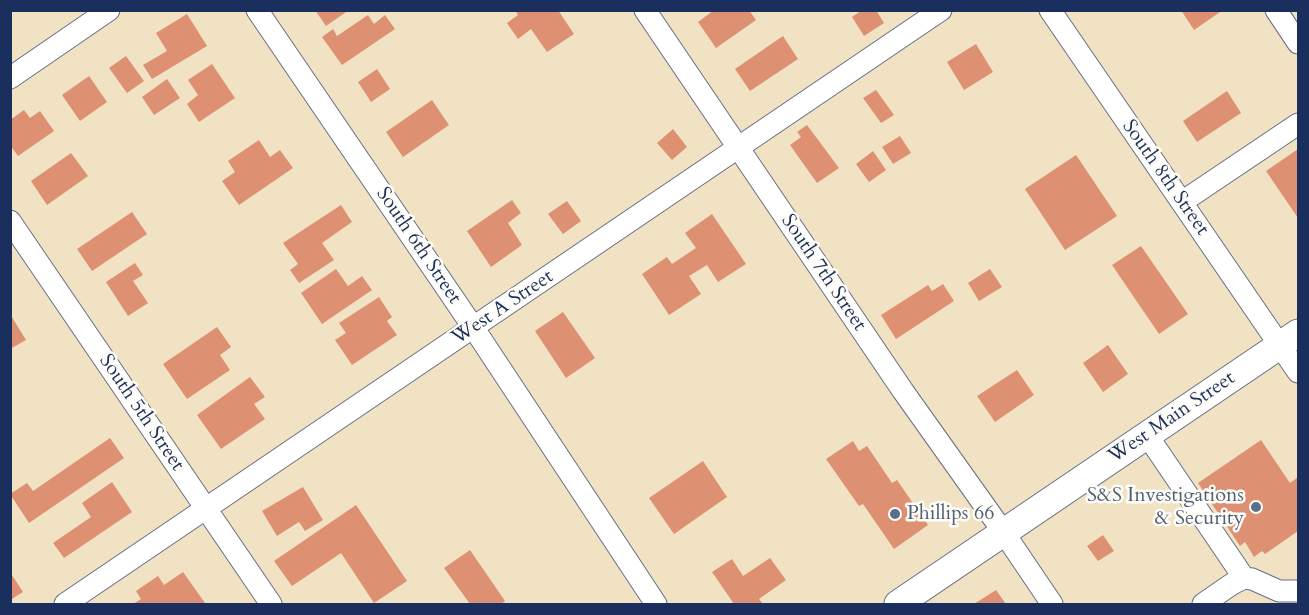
<!DOCTYPE html>
<html>
<head>
<meta charset="utf-8">
<style>
	body { margin:0 }
	#map { position:relative; width:1309px; height:615px; overflow:hidden; background:#f1e2c4; font-family:Cardo,serif }
	canvas { display:block }
	.frame { position:absolute; inset:0; border:12px solid #1b2f5e; pointer-events:none }
</style>
</head>
<body>
<div id="map">
<canvas width="1309" height="615"></canvas>
<div class="frame"></div>
</div>
<script>
const ctx = document.querySelector('canvas').getContext('2d');
ctx.lineJoin = 'round';
function fillPath(path, color) {
  ctx.fillStyle = color;
  ctx.fill(path, 'evenodd');
}
function trace(path, color, width, dash) {
  ctx.strokeStyle = color;
  ctx.lineWidth = width;
  ctx.lineCap = dash ? 'butt' : 'round';
  ctx.setLineDash(dash || []);
  ctx.stroke(path);
}
function drawText(font, color, halo, rows, align = 'center') {
  ctx.font = font + ' Cardo,serif';
  ctx.lineWidth = 5;
  ctx.setLineDash([]);
  ctx.textBaseline = 'middle';
  ctx.strokeStyle = halo;
  ctx.fillStyle = color;
  for (const [text, x, y, turn = 0] of rows) {
    ctx.save();
    ctx.translate(x, y);
    ctx.rotate((+turn || 0) * Math.PI / 180);
    ctx.textAlign = isNaN(turn) ? turn : align;
    if (halo) ctx.strokeText(text, 0, 0);
    ctx.fillText(text, 0, 0);
    ctx.restore();
  }
}
const building = new Path2D(`
	M315,10h34l-23,16z
	M515,10h43l16,24 -27,18 -16,-23 -13,10 -11,-16 11,-8z
	M714,10h35l7,10 -40,28 -18,-26z
	M862,10h14l8,13 -20,13 -12,-19z
	M1181,10h42l-29,20z
	M187,14l20,32 -55,33 -9,-14 24,-14 -11,-18z
	M368,15l6,9 11,-9 10,14 -53,36 -20,-28 11,-8 4,7z
	M783,36l15,23 -48,32 -15,-22z
	M976,44l17,28 -29,18 -17,-28z
	M126,56l18,25 -17,12 -18,-25z
	M212,64l23,34 -36,24 -12,-18 11,-9 -10,-15z
	M377,69l13,20 -19,13 -13,-20z
	M89,76l18,26 -27,19 -18,-26z
	M167,79l13,19 -26,17 -12,-18z
	M876,90l18,25 -13,8 -18,-25z
	M1227,91l14,22 -44,29 -14,-21z
	M432,100l17,25 -46,32 -17,-25z
	M24,110l6,8 10,-7 14,20 -36,25 -8,-11v-25z
	M807,125l32,43 -22,15 -27,-38 11,-8 -4,-5z
	M673,129l14,18 -15,13 -15,-17z
	M900,136l11,17 -18,11 -11,-17z
	M259,140l11,17 10,-7 13,18 -54,37 -17,-24 13,-9 -7,-11z
	M1298,149v69l-32,-47z
	M873,151l13,19 -17,12 -13,-18z
	M71,153l17,23 -41,29 -16,-24z
	M1076,155l41,61 -52,34 -40,-61z
	M512,200l9,13 -13,10 14,22 -31,22 -24,-36z
	M567,201l14,20 -18,13 -15,-20z
	M341,205l11,17 -30,21 12,17 -35,23 -9,-13 8,-6 -15,-21z
	M132,212l15,22 -55,37 -15,-22z
	M712,214l34,50 -28,18 -11,-17 -18,11 12,18 -32,21 -27,-41 25,-17 5,7 24,-16 -11,-15z
	M1141,246l47,68 -29,20 -47,-69z
	M135,263l8,12 -10,6 15,22 -20,13 -22,-34z
	M336,269l12,17 14,-10 10,14 -50,34 -21,-31z
	M990,269l12,18 -23,14 -11,-18z
	M943,284l11,17 -58,38 -15,-24 47,-30 4,6z
	M379,297l13,20 -5,4 10,14 -45,30 -17,-25 11,-7 -7,-10z
	M563,312l32,46 -29,20 -31,-47z
	M10,314l16,26 -16,9z
	M217,327l14,20 -11,8 10,15 -43,29 -24,-35z
	M1108,345l20,29 -25,18 -20,-29z
	M1017,370l17,25 -39,27 -18,-26z
	M250,377l15,20 -11,7 11,15 -44,30 -24,-34z
	M110,438l14,20 -95,65 -19,-29 17,-11 6,8z
	M1261,440l29,43 8,-6v54l-33,23 -3,-3 -8,6 -9,-15 -5,4 -42,-63z
	M853,441l6,10 8,-5 25,37 5,-3 31,45 -34,24 -31,-45 -4,2 -33,-47z
	M703,461l24,36 -53,37 -25,-36z
	M112,482l20,30 -68,46 -11,-15 38,-26 -9,-14z
	M303,487l20,33 -18,11 -6,-9 -22,14 -15,-25z
	M356,505l51,76 -33,22 -33,-50 -49,33 -18,-25z
	M1103,535l11,16 -16,10 -11,-15z
	M470,550l35,51 -4,3h-31l-26,-36z
	M770,558l16,22 -27,19 4,5h-29l-22,-32 20,-13 11,17z
	M10,572l13,20 -13,8z
	M183,572l22,31 -2,1h-70l8,-5 -5,-8 22,-15 6,9z
	M996,590l10,14h-32z`);
const minor = new Path2D(`
	M257,10l216,317 183,277
	M645,10l258,381 101,142 48,71
	M1050,10l248,362
	M1276,10l22,33
	M10,78l99,-68
	M1182,202l116,-78
	M10,221l261,383
	M1147,435l97,143
	M65,604l876,-594
	M1203,604l29,-20 12,-6 8,1 27,12h19`);
const major = new Path2D(`
	M898,604l400,-271`);
const markers = [
	[1256,507,6,"#5c6f8a"],
	[895,514,6,"#5c6f8a"]
];
const streetNames = [
	["South 8th Street",1165,178,55],
	["South 6th Street",418,246,56],
	["South 7th Street",823,273,56],
	["West A Street",503,308,-34],
	["South 5th Street",141,413,56],
	["West Main Street",1172,418,-34]
];
const serviceNames = [
	["S&S Investigations",1244,496],
	["& Security",1244,519],
	["Phillips 66",907,514,"left"]
];
fillPath(building, '#de9172');
trace(minor, '#666e82', 23);
trace(major, '#666e82', 29);
trace(minor, '#fff', 21);
trace(major, '#fff', 27);
for (const [x, y, r, color] of markers) {
  const dot = new Path2D();
  dot.arc(x, y, r, 0, 2 * Math.PI);
  ctx.fillStyle = color;
  ctx.fill(dot);
  trace(dot, '#fdfcf7', 2);
}
drawText('20px', '#1b2f5e', '#fdfcf7', streetNames);
drawText('20px', '#4e5e75', '#fdfcf7', serviceNames, 'right');
</script>
</body>
</html>
